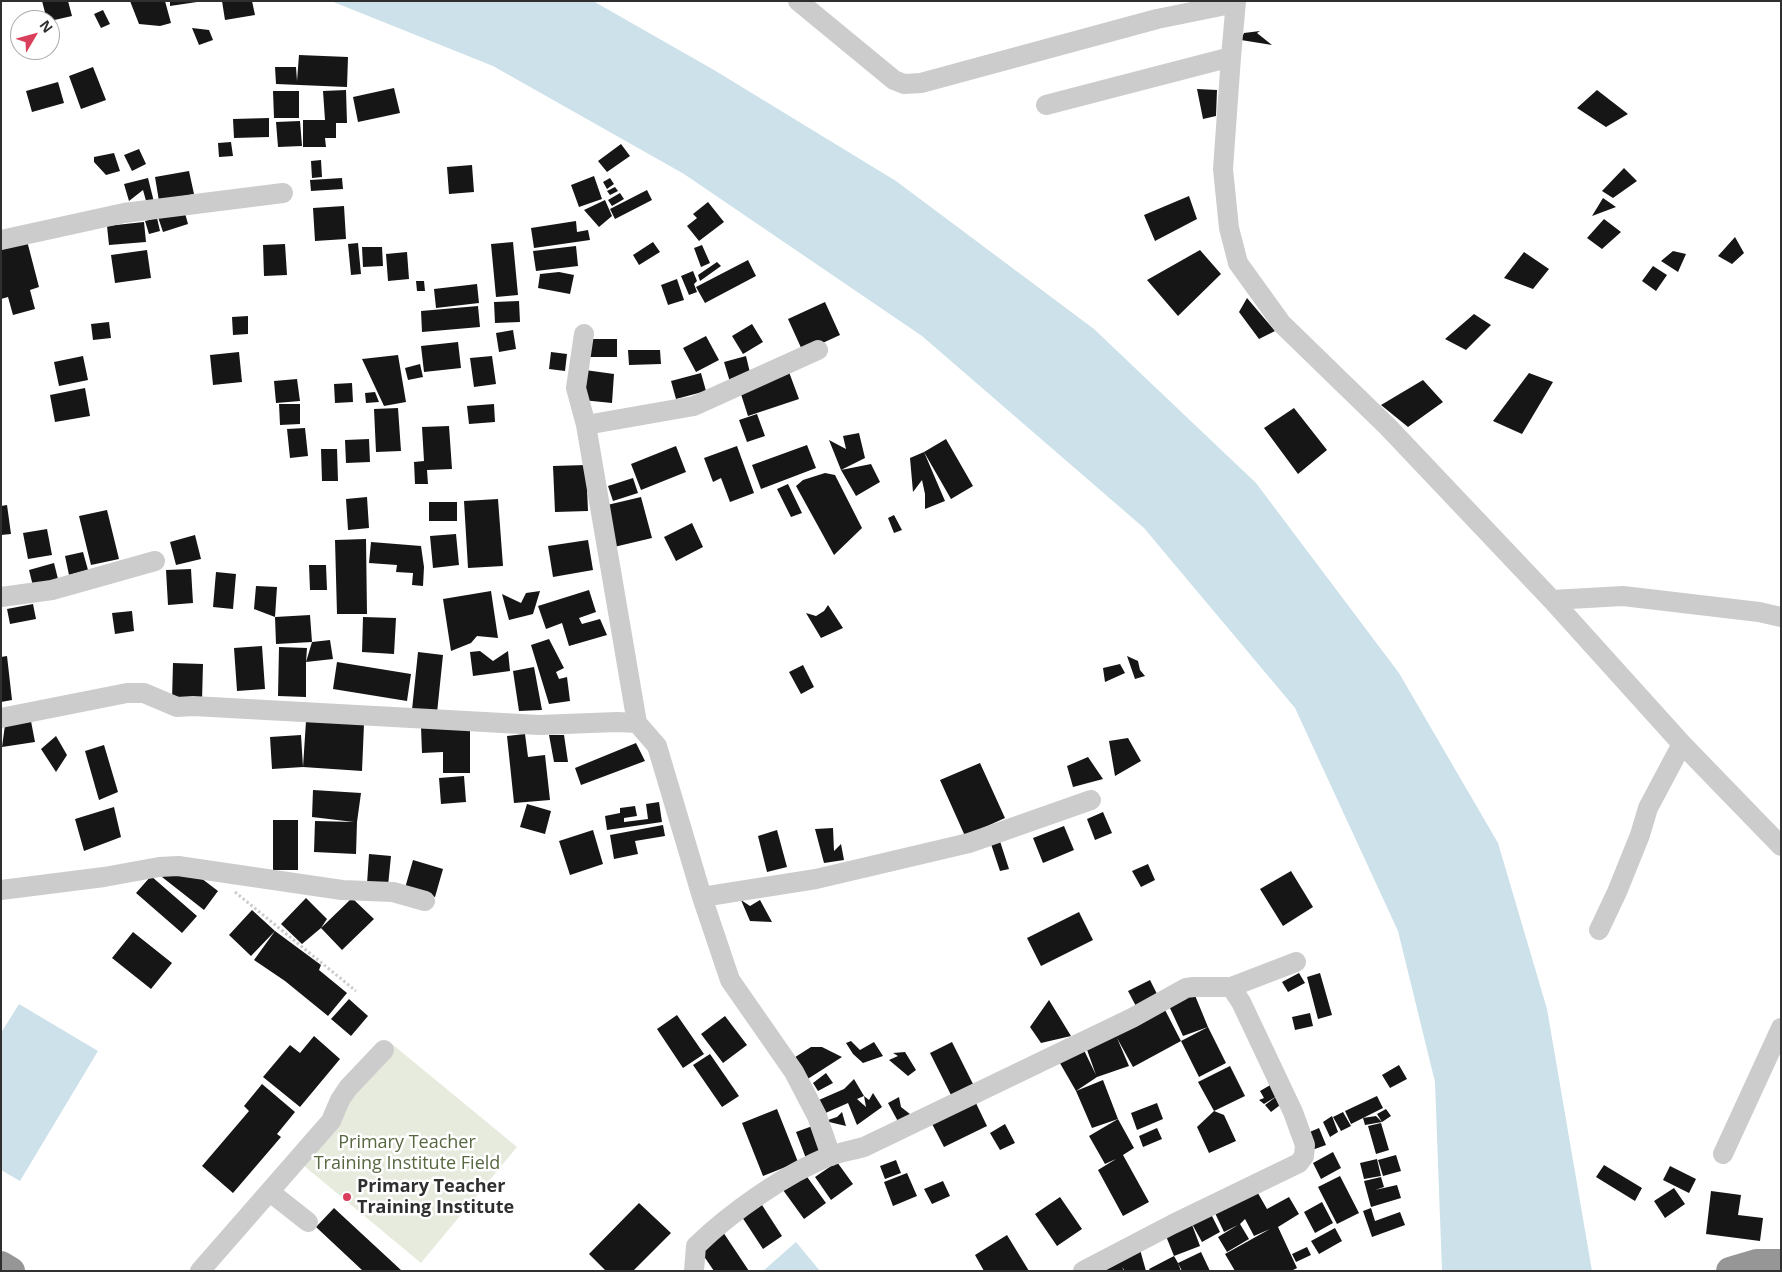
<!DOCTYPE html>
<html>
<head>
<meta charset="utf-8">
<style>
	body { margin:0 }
	#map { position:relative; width:1782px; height:1272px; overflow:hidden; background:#fff; font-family:"Open Sans",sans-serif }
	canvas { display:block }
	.frame { position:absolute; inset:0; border:2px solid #2f2f2f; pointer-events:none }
	.north { position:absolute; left:10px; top:10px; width:50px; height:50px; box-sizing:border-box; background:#fff; border:1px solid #acacac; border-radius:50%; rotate:53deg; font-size:14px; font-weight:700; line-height:20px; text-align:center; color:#2f2f2f }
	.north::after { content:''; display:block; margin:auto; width:18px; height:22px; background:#d93f5a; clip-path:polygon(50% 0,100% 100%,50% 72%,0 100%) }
</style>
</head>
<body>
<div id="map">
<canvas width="1782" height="1272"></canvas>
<div class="frame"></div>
<div class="north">N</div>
</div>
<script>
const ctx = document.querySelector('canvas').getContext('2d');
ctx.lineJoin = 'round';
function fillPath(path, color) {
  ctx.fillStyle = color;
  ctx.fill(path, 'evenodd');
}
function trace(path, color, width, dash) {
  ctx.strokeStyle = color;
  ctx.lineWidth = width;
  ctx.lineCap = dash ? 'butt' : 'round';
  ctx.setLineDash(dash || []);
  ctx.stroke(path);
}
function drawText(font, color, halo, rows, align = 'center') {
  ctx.font = font + ' "Open Sans",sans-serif';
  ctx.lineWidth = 5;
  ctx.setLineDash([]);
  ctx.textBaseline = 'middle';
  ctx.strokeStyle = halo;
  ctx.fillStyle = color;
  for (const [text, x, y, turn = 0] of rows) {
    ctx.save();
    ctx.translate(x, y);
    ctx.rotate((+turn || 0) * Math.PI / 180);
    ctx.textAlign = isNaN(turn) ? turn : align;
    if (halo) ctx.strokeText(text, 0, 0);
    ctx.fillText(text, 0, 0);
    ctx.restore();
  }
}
const green = new Path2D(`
	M392,1044l125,103 -96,116 -124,-103z`);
const water = new Path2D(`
	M331,1h262l121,69 182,111 198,148 162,154 143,190 99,170 49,166 45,262h-150l-7,-189 -37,-151 -103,-223 -151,-180 -222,-192 -238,-162 -191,-108z
	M19,1004l79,47 -78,130 -19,-11v-137z
	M796,1242l24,29h-57z`);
const building = new Path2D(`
	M42,1h26l4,15 -22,5 -3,-1z
	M130,1h35l6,22 -11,3 -21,-2z
	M170,1h27v1l-27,4z
	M222,1h30l3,14 -30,5z
	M103,10l7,14 -9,4 -7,-14z
	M192,28l17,2 4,10 -14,5z
	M1260,31l-3,2 15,12 -31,-5 3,-7z
	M299,55l49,2 -1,30 -71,-3 -1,-17h21l1,14z
	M93,67l13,33 -25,9 -12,-33z
	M58,82l6,21 -32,9 -6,-21z
	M394,88l6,25 -42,9 -5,-25z
	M1197,89l20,1 -1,26 -13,3z
	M346,90l1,33h-11v15h-11l1,9h-23v-27h22l-2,-29z
	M1597,90l31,24 -22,13 -29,-19z
	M273,91h26v27h-25z
	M269,118v19l-35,1 -1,-19z
	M300,121l2,25 -24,1 -2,-25z
	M231,142l2,14 -14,1 -1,-14z
	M621,144l9,12 -23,16 -9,-11z
	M139,149l7,15 -14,7 -8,-16z
	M114,153l6,18 -14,4 -12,-13v-5z
	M321,160l1,17 -10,1 -1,-17z
	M472,165l2,27 -25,2 -2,-27z
	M1624,168l13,13 -24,17 -11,-7z
	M189,171l5,23 -35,7 -4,-24z
	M594,176l8,23 -23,8 -8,-22z
	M148,178l7,28 -7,2 -5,-18 -14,11 -5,-17z
	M342,178l1,11 -32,2 -1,-11z
	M610,178l4,6 -7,5 -4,-7z
	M615,187l3,4 -8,4 -3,-4z
	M647,190l5,10 -37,19 -5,-10z
	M620,193l4,6 -12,7 -4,-6z
	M1189,196l8,23 -42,22 -11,-26z
	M1603,198l13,9 -24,9z
	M605,200l7,16 -13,11 -15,-17z
	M708,202l16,20 -25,19 -12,-15 10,-8 -4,-4z
	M183,206l5,18 -25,8 -6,-18z
	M344,206l2,33 -31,2 -2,-33z
	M157,218l3,13 -11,3 -4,-13z
	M1604,219l17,13 -19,17 -15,-11z
	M576,221l1,11 11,-2 2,10 -56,8 -3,-20z
	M144,222l2,20 -37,3 -2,-19z
	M26,237l13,50 -9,3 5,19 -22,6 -5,-18 -7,2v-56z
	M1735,237l9,16 -12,11 -14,-8z
	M513,242l5,53 -22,2 -5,-53z
	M653,242l7,10 -21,13 -6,-10z
	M358,243l3,31 -10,1 -3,-31z
	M285,244l2,31 -23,1 -1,-31z
	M702,245l8,18 -9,4 -7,-19z
	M576,246l2,20 -42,5 -3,-20z
	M362,247h20l1,19 -20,1z
	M147,250l4,28 -36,5 -4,-28z
	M1200,250l21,24 -43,42 -31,-36z
	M1673,251l13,3 -8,18 -17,-11z
	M407,252l2,27 -21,2 -2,-27z
	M1524,252l25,17 -16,20 -29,-11z
	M748,260l8,16 -51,27 -9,-16z
	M717,262l4,4 -21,15 -2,-6z
	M1653,266l14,9 -11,16 -14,-10z
	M693,271l4,10 -3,3 3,8 -8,3 -8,-19z
	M559,272l15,3 -4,19 -32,-6 2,-14z
	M677,279l7,21 -16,5 -7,-20z
	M416,281h8l1,10h-8z
	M477,284l2,19 -43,5 -2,-19z
	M1247,298l28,33 -16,8 -20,-27z
	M519,301l1,21 -25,1 -1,-21z
	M825,302l15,33 -37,17 -15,-33z
	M478,306l2,21 -58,5 -1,-21z
	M1474,314l17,11 -25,25 -21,-11z
	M248,316v18l-15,1 -1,-18z
	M109,322l2,16 -18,2 -2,-16z
	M752,324l11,18 -20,12 -11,-18z
	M513,330l3,19 -17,3 -3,-19z
	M706,336l13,24 -23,12 -13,-24z
	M586,339h31v18h-31z
	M458,342l3,26 -37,4 -3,-26z
	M628,350h32l1,14 -32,1z
	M239,352l3,30 -29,3 -3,-30z
	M551,352l16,2 -2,17 -16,-2z
	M398,355l8,47 -22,4 -22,-47z
	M83,356l5,24 -29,6 -5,-24z
	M492,356l4,28 -22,3 -4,-29z
	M746,356l5,21 -21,5 -6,-20z
	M420,364l3,13 -15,3 -3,-12z
	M585,370l29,4 -2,29 -30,-3z
	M789,372l10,27 -51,17 -9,-28z
	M701,373l5,18 -30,8 -5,-18z
	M1529,373l24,9 -31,52 -29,-13z
	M297,379l3,22 -24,2 -2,-22z
	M1423,380l20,22 -35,25 -27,-22z
	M352,383l1,19 -18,1 -1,-19z
	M85,388l5,28 -35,6 -5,-27z
	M375,392l4,10 -13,1 -1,-10z
	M279,404h21v20l-20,1z
	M494,404l1,18 -26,2 -2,-18z
	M398,408l3,43 -25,1 -2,-43z
	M1294,408l33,42 -29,24 -34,-46z
	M757,414l8,22 -18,6 -8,-22z
	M449,426l3,43 -25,1 1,14h-13l-1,-22 10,-1 -2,-34z
	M305,428l3,28 -18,2 -3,-29z
	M859,433l6,25 -24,12 -12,-30 17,9 -3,-13z
	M369,439l1,23 -24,1 -1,-23z
	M946,439l27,47 -22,13 -27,-47z
	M807,445l9,23 -55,21 -9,-24z
	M676,446l10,26 -45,18 -10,-26z
	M737,446l17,47 -24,9 -9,-24 -8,4 -9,-24z
	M321,449h16l1,32h-16z
	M924,452l21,49 -20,8v-15l-3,-14 -9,12 -3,-34z
	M871,464l9,18 -24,14 -15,-26z
	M586,465l2,46 -33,1 -2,-46z
	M825,473l10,2 27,53 -28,27 -38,-69 7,-6z
	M633,478l5,15 -25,8 -5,-15z
	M788,484l14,29 -11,4 -14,-28z
	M367,497l2,31 -21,2 -2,-31z
	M641,497l11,41 -38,9 -11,-41z
	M498,499l5,67 -35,2 -4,-67z
	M429,502h28v19h-28z
	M7,505l4,29 -10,1v-29z
	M107,510l12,49 -28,6 -12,-49z
	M894,515l8,15 -8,3 -6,-15z
	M692,523l11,24 -27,14 -12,-24z
	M47,529l5,26 -24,4 -5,-26z
	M456,534l3,31 -26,3 -3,-32z
	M195,535l6,24 -25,6 -6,-23z
	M366,539l1,75h-30l-2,-74z
	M588,540l5,30 -40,7 -5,-31z
	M371,542l50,4 3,21 -1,19 -11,-1 1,-12 -17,-1 1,-7 -28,-2z
	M83,552l5,18 -19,5 -4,-19z
	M54,563l5,20 -25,7 -5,-20z
	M309,565h17l1,25h-17z
	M191,569l2,34 -25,2 -2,-35z
	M216,572l20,2 -3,35 -20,-2z
	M256,586l21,1 -2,30 35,-2 2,27 18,-2 3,19 -27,3v35l-28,-1 1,-49 28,1 -1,14 6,-20 -36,2 -1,-27 -21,-8z
	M589,590l7,22 -17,6 3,6 18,-5 7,16 -38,11 -7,-23 -16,6 -8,-23z
	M491,591l7,47 -21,-2 -6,7 -20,8 -8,-52z
	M540,591l-7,23 -24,6 -7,-26 19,9 5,-10z
	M33,604l3,15 -26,5 -3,-15z
	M828,605l15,23 -22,10 -15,-25 10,3 8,-5z
	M132,611l2,20 -19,3 -3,-21z
	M363,617l33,1 -2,36 -32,-2z
	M549,639l15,29 -8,4 3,7 8,-2 3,24 -21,3 -18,-59z
	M262,646l3,43 -28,2 -3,-43z
	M480,651l13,10 15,-10 2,20 -37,5 -3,-24z
	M418,652l25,3 -6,58 -25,-3z
	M7,656l5,44 -11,2v-45z
	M1127,656l11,5 2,9 5,6 -10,3z
	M337,662l74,12 -4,27 -74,-12z
	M173,663l30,1 -1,37 -30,-1z
	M1120,664l5,9 -20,9 -2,-14z
	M803,665l11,22 -13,7 -12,-22z
	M534,667l8,43 -23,1 -6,-40z
	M30,716l5,26 -33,5 3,-22z
	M306,721l58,3 -2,47 -59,-4z
	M470,725v48h-27v-21l-21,1 -1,-26z
	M525,734l3,23 17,-2 5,45 -36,3 -7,-67z
	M301,735l2,32 -31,2 -2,-32z
	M549,735h15l4,27h-14z
	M56,736l11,19 -11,17 -15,-23z
	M1128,738l13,23 -26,15 -6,-35z
	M636,743l9,18 -64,24 -6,-17z
	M104,745l14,47 -19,8 -14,-49z
	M1088,757l15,22 -30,8 -6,-21z
	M980,763l25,55 -40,18 -25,-56z
	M464,776l2,26 -25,2 -2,-26z
	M313,790l48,3 -4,29 -1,32 -42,-2 1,-31 39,1 -42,-5z
	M659,802l3,20 -55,8 -2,-14 15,-3v-5l15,-2 2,10 -13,2v4l24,-3 -2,-15z
	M527,804l24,7 -6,23 -25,-7z
	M114,807l7,30 -37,14 -9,-32z
	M1103,812l9,21 -17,7 -8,-21z
	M273,820h25v50h-25z
	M663,825l2,11 -30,5 3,13 -24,5 -4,-24z
	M1064,826l10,24 -31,13 -10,-25z
	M833,828l1,23 7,-7 3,16 -20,3 -9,-34z
	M593,830l10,34 -33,11 -11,-34z
	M777,830l10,37 -20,5 -9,-36z
	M998,835l11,34 -9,2 -11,-33z
	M369,854l22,2 -3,30 -21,-2z
	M176,859l42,32 -14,19 -42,-33z
	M413,860l30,9 -8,28 -30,-9z
	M1148,864l7,16 -14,7 -9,-16z
	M1291,871l22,36 -30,19 -23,-37z
	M151,876l46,40 -15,17 -46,-40z
	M306,898l21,21 -6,9 -19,16 -21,-20z
	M352,898l22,21 -32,31 -21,-22z
	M741,900l9,6 10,-6 12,22 -22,-1z
	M252,910l23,21 -24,25 -22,-21z
	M1079,912l14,28 -52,26 -14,-28z
	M275,931l46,34 -2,5 28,23 -19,23 -43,-35 -31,-21z
	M133,932l39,31 -21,26 -39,-31z
	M1299,973l6,10 -17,9 -6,-10z
	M1320,973l12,42 -14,4 -11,-42z
	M1150,980l10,20 -22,10 -10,-19z
	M1194,993l14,34 18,36 -27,14 -18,-36 27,-14 -25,9 -14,-30z
	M349,999l19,17 -17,20 -20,-17z
	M1049,1000l22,36 -30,7 -11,-16z
	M1164,1008l17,33 -48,26 -16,-29 12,28 -32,11 -21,14 27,-11 15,39 16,29 -11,7 26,47 -26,14 -25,-46 18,-11 -11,5 -16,-28 29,-17 -26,9 -16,-37 -19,-33 25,-12 14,29 -10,-28z
	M1310,1013l3,13 -18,4 -3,-13z
	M677,1015l27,39 -21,14 -26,-39z
	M725,1016l22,29 -24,18 -22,-29z
	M314,1036l26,23 -40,48 -37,-30 27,-32 10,8z
	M851,1041l9,9 14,-8 9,14 -20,7 -10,-9 -7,-11z
	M952,1042l21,42 -22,11 -21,-42z
	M811,1047h11l20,10 -39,25 -14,-21z
	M905,1052l11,18 -8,6 -19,-16 9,-4 -5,-3z
	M710,1054l29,42 -17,11 -29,-42z
	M1399,1065l8,14 -17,9 -8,-13z
	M1230,1066l15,30 -31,15 -16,-29z
	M826,1073l7,10 -15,8 -5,-8z
	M854,1079l10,17 -7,3 9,8 -2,-11 5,4 4,-7 9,14 -25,18 -9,-22 -27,12 -9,-12 32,-14z
	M262,1084l33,28 -18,22 4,3 -48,56 -31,-27 47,-55 -5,-5z
	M1272,1084l12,18 -13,10 -6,-7 12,-9 -13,8 -5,-4 5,-2 -4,-7z
	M1377,1096l6,12 -20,10 13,-2 6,6 -17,3 -2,-7 -12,6 -6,-13z
	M899,1097l2,10 14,11 -14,9 -13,-24z
	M974,1099l13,27 -43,21 -14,-27z
	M1157,1103l6,16 -26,11 -6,-17z
	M777,1109l21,53 -35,14 -21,-53z
	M1386,1109l5,7 -9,6 -5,-8z
	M1214,1111l10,4 12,26 -27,12 -12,-26z
	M842,1112l4,14 -21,-5 12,-4z
	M1343,1112l8,14 -10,5 -8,-14z
	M1332,1116l6,16 -8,5 -7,-15z
	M1381,1123l8,27 -13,4 -8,-28z
	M818,1124l11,28 -22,9 -11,-29z
	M1005,1124l10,19 -15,7 -10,-17z
	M1157,1128l5,11 -19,8 -4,-11z
	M1319,1128l7,17 -14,5 -7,-16z
	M1333,1152l8,16 -20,11 -8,-16z
	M1396,1155l5,16 -18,5 -5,-16z
	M1377,1159l4,17 -17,3 -4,-16z
	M896,1160l5,13 -16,6 -5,-13z
	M837,1162l16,22 -22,16 -16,-23z
	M1604,1165l38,23 -7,13 -39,-24z
	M1670,1166l26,13 -7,14 -26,-13z
	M907,1173l10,23 -24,10 -9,-24z
	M805,1174l21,29 -22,16 -21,-29z
	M1340,1176l19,37 -22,11 -19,-37z
	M1381,1177l3,10 -9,3 22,-5 4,13 -30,9 -7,-26z
	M943,1181l7,15 -18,8 -8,-15z
	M1255,1188l12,21 22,-12 10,17 -21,13 19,41 -6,3h-56l-10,-17 45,-25 -16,7 -9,-17 -5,5 9,15 -22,13 -9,-15 20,-12 -14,7 -10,-21z
	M1674,1188l11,16 -20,14 -11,-17z
	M1711,1191l30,4 -3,20 25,3 -3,23 -54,-7z
	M1060,1197l22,32 -25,17 -22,-32z
	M1322,1202l11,21 -18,10 -11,-21z
	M639,1203l32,30 -38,38h-27l-17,-17z
	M762,1205l20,31 -19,13 -21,-32z
	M334,1208l68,63h-39l-47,-44z
	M1371,1208l4,13 25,-9 5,13 -33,12 -9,-26z
	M1210,1212l10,20 -18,10 -11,-20z
	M1191,1222l9,24 -26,10 4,7 23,-11 9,19h-28l-4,-8 3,8h-31l-1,-2 25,-13 -10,-25z
	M1335,1228l7,13 -23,13 -8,-13z
	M721,1229l28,42h-35l-17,-25z
	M1007,1235l22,36h-45l-9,-16z
	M1139,1246l7,25h-21l-3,-4 2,4h-22z
	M1307,1247l4,8 -15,7 -4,-8z`);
const path = new Path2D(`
	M235,892l121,99`);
const minor = new Path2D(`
	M798,1l96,79 10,4 17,-1 236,-64 79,-16
	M1236,1l-5,56 -8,112 6,59 9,35 44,61 106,103 164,173 130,144 99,102
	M1046,105l185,-48
	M1,240l123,-27 159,-20
	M584,334l-8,54 10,37 51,298
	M586,425l108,-19 124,-56
	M1,597l51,-7 103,-29
	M1552,600l71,-4 136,16 22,5
	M1,718l126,-25h17l33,14 16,-1 346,19 78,-3 20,1 20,23 45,151 28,83 64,92 23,44 14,40
	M1,890l103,-13 55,-10 19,-1 164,24 51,2 32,9
	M702,897l114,-18 153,-36 122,-43
	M1599,930l18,-38 23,-57 8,-27 34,-64
	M1231,987l65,-25
	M1723,1154l58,-126
	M270,1192l38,30
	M200,1271l131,-150 9,-21 8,-12 36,-38
	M694,1271l2,-25c35,-34 89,-72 134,-90 11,-4 23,-6 34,-9l268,-129 54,-30 8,-1h37l10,15 52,110 12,33 -1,11 -5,7 -126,61 -90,47`);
const highway = new Path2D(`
	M1,1265l10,6
	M1730,1271l27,-8h24`);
const markers = [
	[347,1197,5,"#d93f5a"]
];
const parkNames = [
	["Primary Teacher",407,1143],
	["Training Institute Field",407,1164]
];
const poiNames = [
	["Primary Teacher",357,1187],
	["Training Institute",357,1208]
];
fillPath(green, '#e7ebde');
fillPath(water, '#cce1ea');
fillPath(building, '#161616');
trace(path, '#ccc', 3, [2.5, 2.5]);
trace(minor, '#ccc', 20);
trace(highway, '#969696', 28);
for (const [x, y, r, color] of markers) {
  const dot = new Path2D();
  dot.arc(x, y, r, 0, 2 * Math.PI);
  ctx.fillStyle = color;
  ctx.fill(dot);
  trace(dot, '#fff', 2);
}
drawText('18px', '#576840', '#fff', parkNames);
drawText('bold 18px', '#2f2f2f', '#fff', poiNames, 'left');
</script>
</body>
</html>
